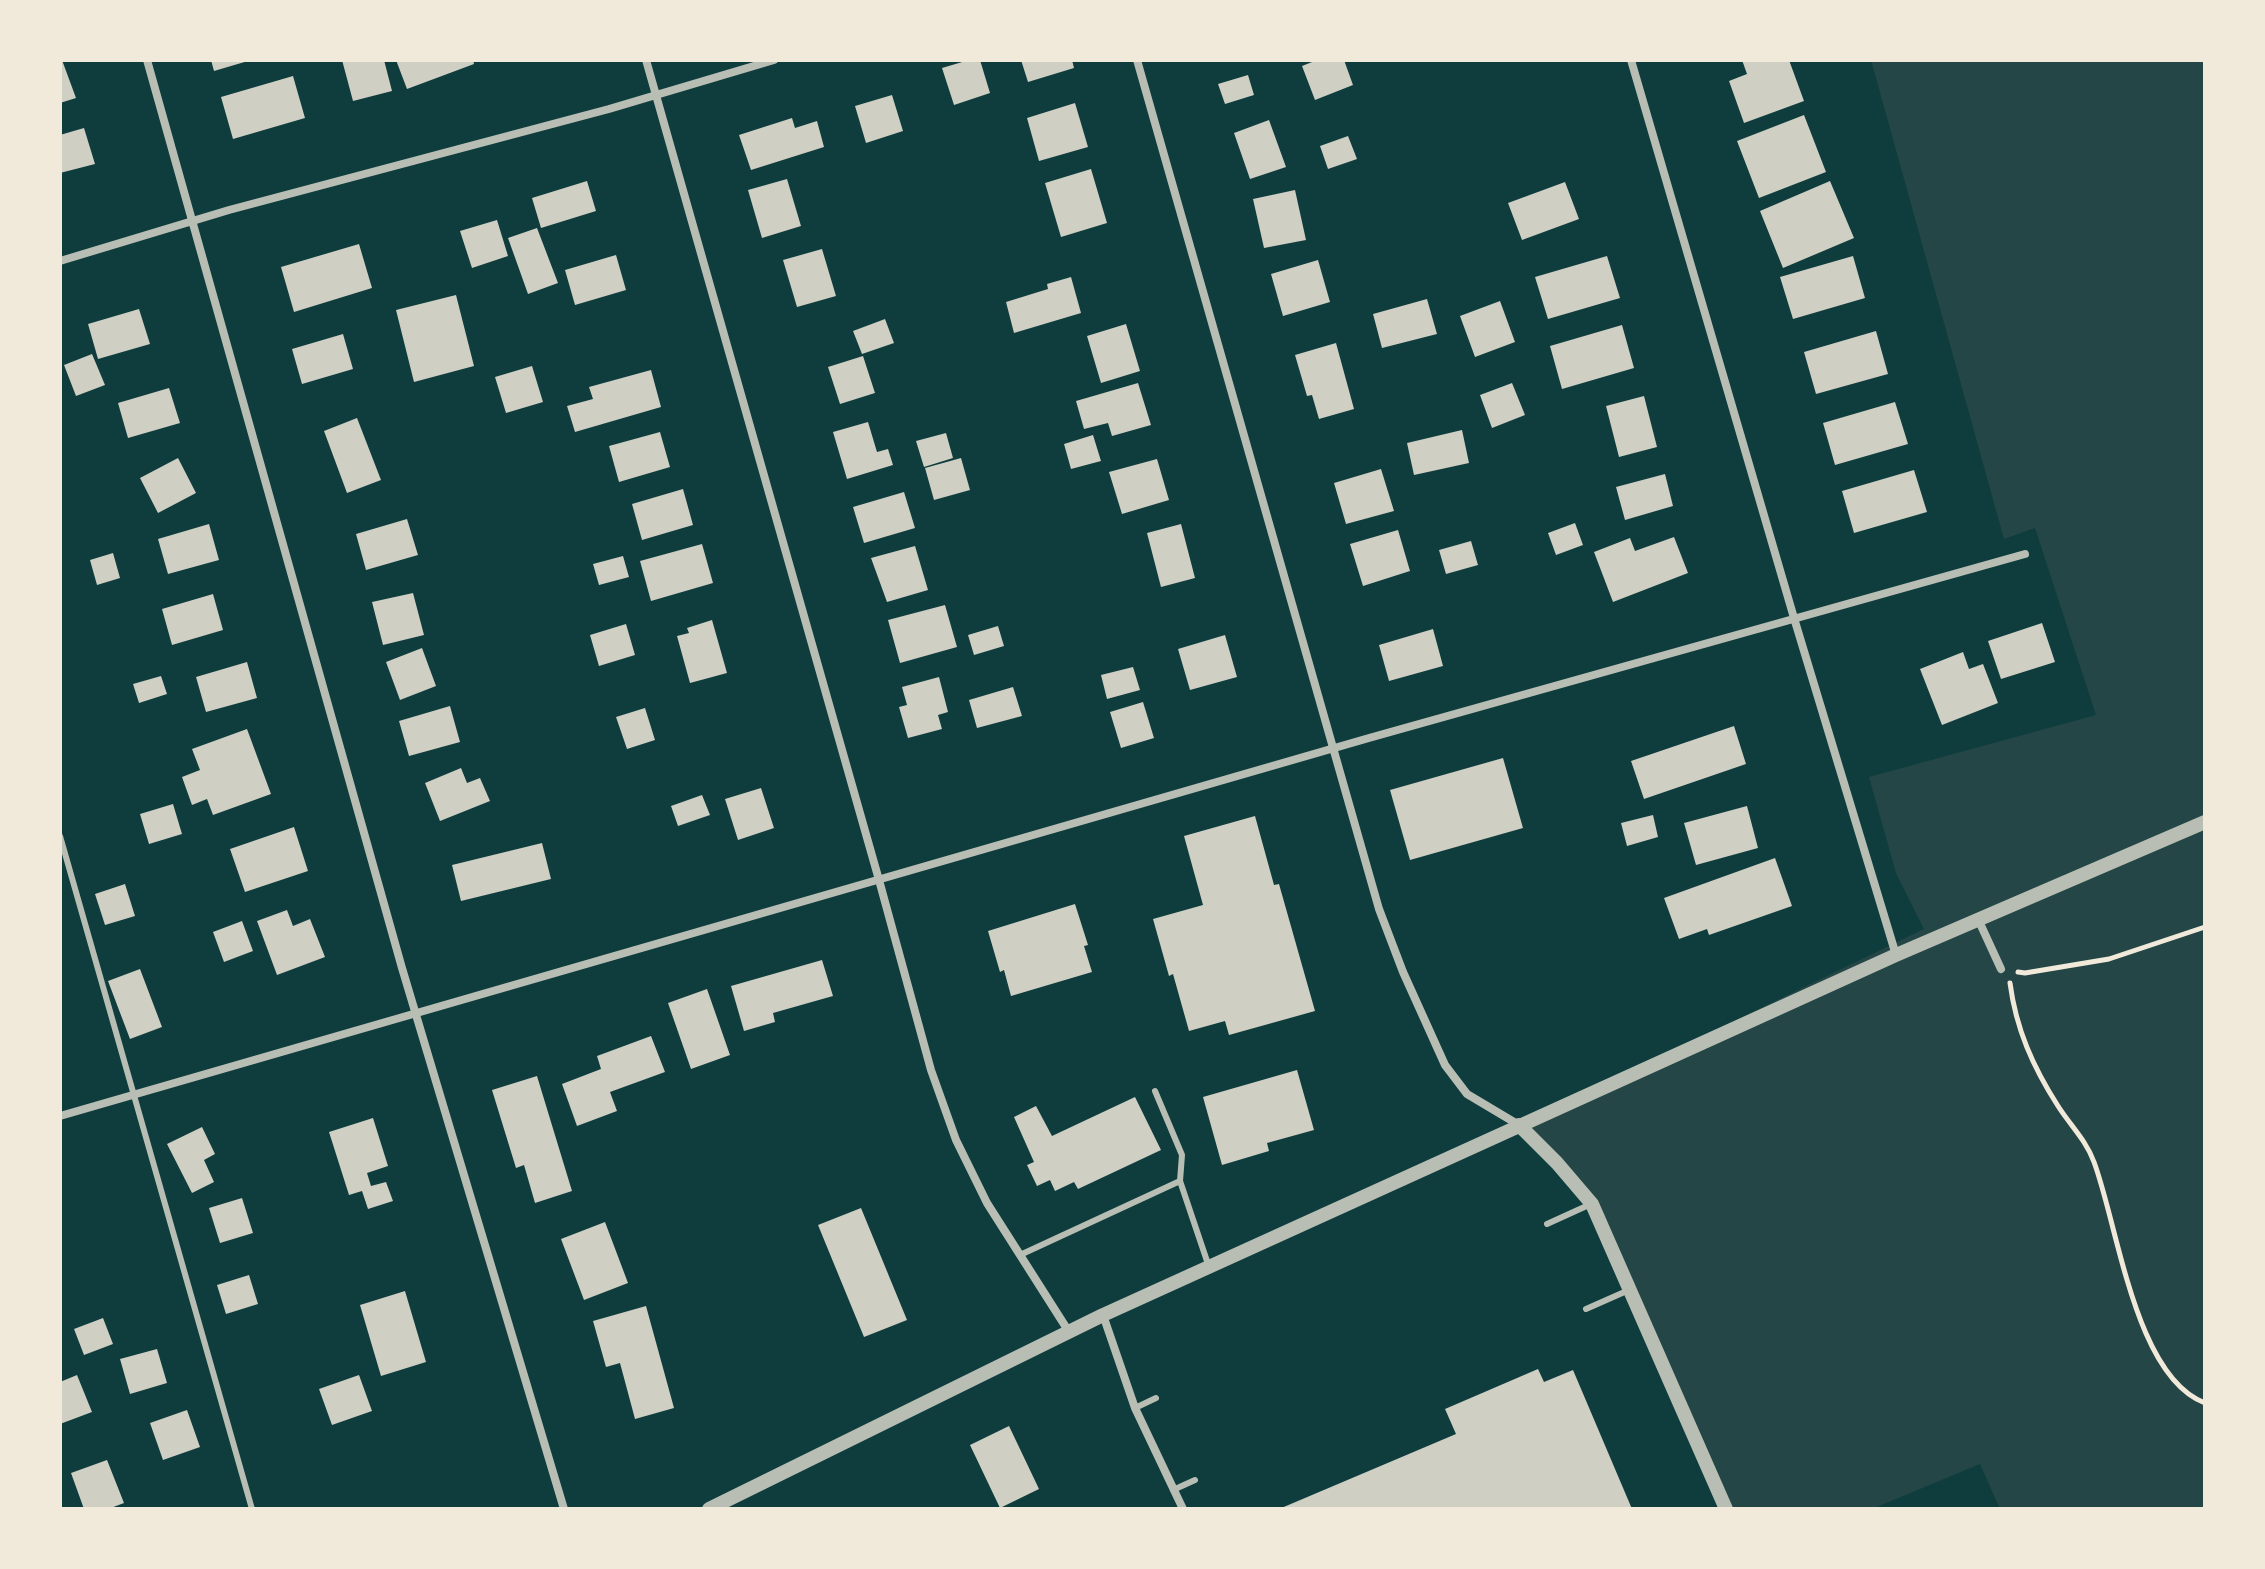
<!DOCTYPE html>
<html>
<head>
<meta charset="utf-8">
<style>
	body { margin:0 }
	#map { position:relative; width:2265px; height:1569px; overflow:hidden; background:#0f3d3e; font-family:"PT Sans Narrow",sans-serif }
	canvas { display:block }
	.frame { position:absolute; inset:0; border:62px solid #f1e9da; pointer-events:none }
</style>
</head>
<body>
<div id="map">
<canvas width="2265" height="1569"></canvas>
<div class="frame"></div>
</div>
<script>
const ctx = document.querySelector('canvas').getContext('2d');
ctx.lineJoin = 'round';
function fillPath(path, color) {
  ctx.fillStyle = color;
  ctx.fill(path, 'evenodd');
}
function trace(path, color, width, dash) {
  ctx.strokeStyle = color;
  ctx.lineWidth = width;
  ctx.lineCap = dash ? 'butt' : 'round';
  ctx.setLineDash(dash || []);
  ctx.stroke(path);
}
const green = new Path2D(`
	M1871,60h334v1449h-205l-20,-45 -108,45h-146l-134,-305 -73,-79 405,-196 -28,-56 -27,-96 227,-62 -61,-187 -31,11z`);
const building = new Path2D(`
	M60,60h2l14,38 -16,5z
	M211,60h37v1l-34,10z
	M342,60h42l8,31 -39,10z
	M396,60h77l1,4 -67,25z
	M969,60h11l10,33 -36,12 -12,-37z
	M1021,60h51l2,8 -46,14z
	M1317,60h27l9,25 -38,15 -13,-34z
	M1742,60h47l15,41 -60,22 -15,-42 18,-7z
	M1248,75l6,20 -29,9 -7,-20z
	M293,76l12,42 -72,21 -12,-42z
	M892,95l11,36 -37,12 -11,-37z
	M1075,103l13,44 -49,14 -12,-43z
	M1804,115l22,57 -67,26 -22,-57z
	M792,118l3,10 22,-7 7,26 -73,23 -12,-35z
	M1269,120l17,47 -36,12 -16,-46z
	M84,128l11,36 -35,9v-38z
	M1348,136l9,23 -29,10 -8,-23z
	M1091,169l16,54 -46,14 -16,-54z
	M787,179l14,47 -39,12 -14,-48z
	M587,181l9,30 -55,17 -9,-30z
	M1830,181l24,57 -71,30 -23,-57z
	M1565,182l14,37 -57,21 -14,-37z
	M1295,190l11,50 -42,8 -11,-49z
	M497,220l11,36 -36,12 -12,-37z
	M537,228l21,55 -30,11 -20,-56z
	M359,244l13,44 -78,24 -13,-45z
	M822,249l14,47 -39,11 -14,-47z
	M616,255l10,35 -51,15 -10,-35z
	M1607,256l13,42 -72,21 -13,-42z
	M1853,256l12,42 -72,21 -13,-42z
	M1318,260l12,42 -47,14 -12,-42z
	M1071,277l10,36 -67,20 -8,-31 42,-13 -1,-5z
	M456,295l18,71 -60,16 -18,-72z
	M1427,299l10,35 -55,14 -9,-34z
	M1500,301l15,41 -40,15 -15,-41z
	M139,309l11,35 -52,15 -10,-35z
	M885,319l9,24 -32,11 -9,-23z
	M1126,324l14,47 -39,12 -14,-47z
	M1622,325l12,43 -72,21 -12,-43z
	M1876,331l12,43 -72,20 -12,-42z
	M343,334l10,35 -51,15 -10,-35z
	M1336,343l18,66 -35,10 -7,-24 -5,1 -12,-41z
	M92,354l13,31 -29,11 -12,-31z
	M863,356l12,37 -35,11 -12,-37z
	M532,366l11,36 -37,11 -11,-36z
	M651,370l10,37 -86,25 -8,-26 26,-7 -4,-12z
	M1138,383l13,42 -39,11 -4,-13 -24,6 -8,-28z
	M1512,383l13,32 -33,13 -12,-33z
	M169,388l11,35 -52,15 -10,-35z
	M1644,396l13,51 -38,10 -13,-51z
	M1895,402l13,42 -73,21 -12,-42z
	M357,418l24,62 -34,13 -23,-62z
	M868,422l9,30 11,-3 5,16 -46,14 -14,-47z
	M1462,430l7,33 -55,12 -7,-32z
	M660,432l10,35 -51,15 -10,-36z
	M946,433l7,25 -29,9 -8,-26z
	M1093,435l8,26 -30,8 -7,-25z
	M178,458l18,35 -38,20 -18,-35z
	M961,458l9,32 -36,10 -9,-32z
	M1157,459l12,41 -47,14 -13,-42z
	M1381,469l13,42 -48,13 -12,-41z
	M1914,470l13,42 -73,21 -12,-42z
	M1665,474l8,32 -48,14 -9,-33z
	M683,489l10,36 -51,15 -10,-36z
	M904,492l11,36 -51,15 -11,-36z
	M407,519l11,36 -52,15 -10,-36z
	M1575,523l8,22 -27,10 -8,-22z
	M209,524l10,36 -51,14 -10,-35z
	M1181,524l14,54 -34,9 -14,-54z
	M1398,530l12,41 -47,15 -13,-42z
	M1674,537l14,36 -75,29 -19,-50 36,-14 5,13z
	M1471,541l7,24 -32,9 -7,-24z
	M702,544l11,39 -62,18 -11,-40z
	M915,546l13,44 -41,12 -16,-44z
	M113,553l7,25 -23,7 -7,-25z
	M623,556l6,21 -30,8 -6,-21z
	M413,593l11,42 -41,10 -11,-43z
	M213,594l10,36 -51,15 -10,-36z
	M945,605l12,42 -57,16 -12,-43z
	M712,620l15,53 -37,10 -13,-47 12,-3 -2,-5z
	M2042,623l13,39 -54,17 -13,-38z
	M626,624l9,31 -36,11 -9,-31z
	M998,626l6,20 -30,9 -6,-20z
	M1433,629l10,37 -54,15 -10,-36z
	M1225,635l12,42 -47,13 -12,-41z
	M422,648l14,38 -36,14 -14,-38z
	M1963,652l6,17 14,-5 15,39 -56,22 -22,-56z
	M247,662l10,36 -51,14 -10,-35z
	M1133,667l7,23 -33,9 -6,-24z
	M161,676l6,18 -28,9 -6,-19z
	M939,677l9,35 -10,3 4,14 -34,9 -9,-31 8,-2 -5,-18z
	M1013,687l9,29 -45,12 -8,-28z
	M1143,702l11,36 -33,10 -11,-36z
	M450,706l10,36 -51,14 -10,-35z
	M645,708l10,32 -28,9 -11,-32z
	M1734,726l12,38 -102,35 -13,-38z
	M247,729l24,65 -58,21 -6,-16 -15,6 -10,-28 18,-7 -8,-21z
	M1503,758l20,70 -113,32 -20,-70z
	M461,768l6,15 13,-5 10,23 -50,20 -15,-38z
	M761,788l13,40 -36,12 -13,-41z
	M702,795l8,20 -32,11 -7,-20z
	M173,804l9,30 -33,10 -9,-30z
	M1747,806l11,42 -62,17 -12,-42z
	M1653,815l5,22 -31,9 -6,-23z
	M1255,816l19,69 5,-1 36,127 -86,24 -4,-14 -36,10 -16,-57 -4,2 -16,-57 50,-14 -19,-69z
	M294,827l14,44 -63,21 -15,-43z
	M542,843l9,36 -90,22 -9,-36z
	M1775,858l17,48 -83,29 -2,-6 -28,10 -15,-41z
	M125,884l10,32 -30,9 -10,-31z
	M1075,904l13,41 -4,1 8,26 -81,24 -7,-26 -4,2 -12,-41z
	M287,910l6,16 17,-7 15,38 -48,18 -20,-54z
	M242,921l11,30 -29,11 -11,-30z
	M822,960l11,36 -60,17 2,9 -31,9 -13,-45z
	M140,969l22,58 -32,12 -22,-58z
	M707,989l23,66 -39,14 -23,-66z
	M651,1036l14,36 -55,20 7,19 -40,15 -15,-42 39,-15 -4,-13z
	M1297,1070l17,60 -47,13 2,8 -47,14 -19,-68z
	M537,1076l35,115 -37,12 -11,-38 -8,3 -24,-78z
	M1135,1097l26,53 -83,39 -4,-7 -19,9 -5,-11 -13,6 -10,-21 7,-3 -20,-45 22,-11 16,30z
	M373,1118l15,48 -21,7 4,13 15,-4 7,19 -25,8 -6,-18 -13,4 -20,-63z
	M202,1127l13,27 -11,6 10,22 -22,11 -25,-49z
	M242,1198l11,35 -33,10 -11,-35z
	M861,1208l46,112 -43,17 -46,-112z
	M605,1222l23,61 -44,17 -23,-61z
	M249,1275l9,29 -32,10 -9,-29z
	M405,1291l21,71 -45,14 -21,-71z
	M646,1306l28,102 -39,11 -15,-56 -14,4 -13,-46z
	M103,1318l10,26 -29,11 -10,-26z
	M157,1349l10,34 -37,11 -10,-35z
	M1538,1369l6,13 29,-12 59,139h-353l177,-75 -11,-25z
	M77,1375l15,37 -32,12v-42z
	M359,1375l13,36 -40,14 -13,-36z
	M187,1410l13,37 -37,13 -13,-37z
	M1009,1426l30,63 -39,19 -30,-63z
	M107,1460l17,43 -16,6h-24l-13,-36z`);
const path = new Path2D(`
	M2018,972l7,1 84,-14 96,-32
	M2010,983c6,46 23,84 48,123 12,19 28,34 36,56 24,64 41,215 111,241`);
const service = new Path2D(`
	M60,836l192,673
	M1155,1091l27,64 -2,26
	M1547,1224l44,-20
	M1020,1255l160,-74 29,86
	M1586,1309l43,-19
	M1135,1408l21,-10
	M1173,1490l22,-10`);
const minor = new Path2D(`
	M147,60l255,908 162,541
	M646,60l233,820 52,190 25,70 31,63 82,129
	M1137,60l242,849 24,63 42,93 22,29 52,31
	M1631,60l163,558 102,337
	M60,261l169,-51 380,-101 165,-49
	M1978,919l23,50
	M60,1116l1309,-378 656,-184
	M1103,1315l32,93 48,101`);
const tertiary = new Path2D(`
	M1519,1125l38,38 35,41 134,305
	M709,1509l394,-194 793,-360 309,-133`);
fillPath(green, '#244646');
fillPath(building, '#cfcfc3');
trace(path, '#f1e9da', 5);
trace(service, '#b8beb3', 6);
trace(minor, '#b8beb3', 8);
trace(tertiary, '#b8beb3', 14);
</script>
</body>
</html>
